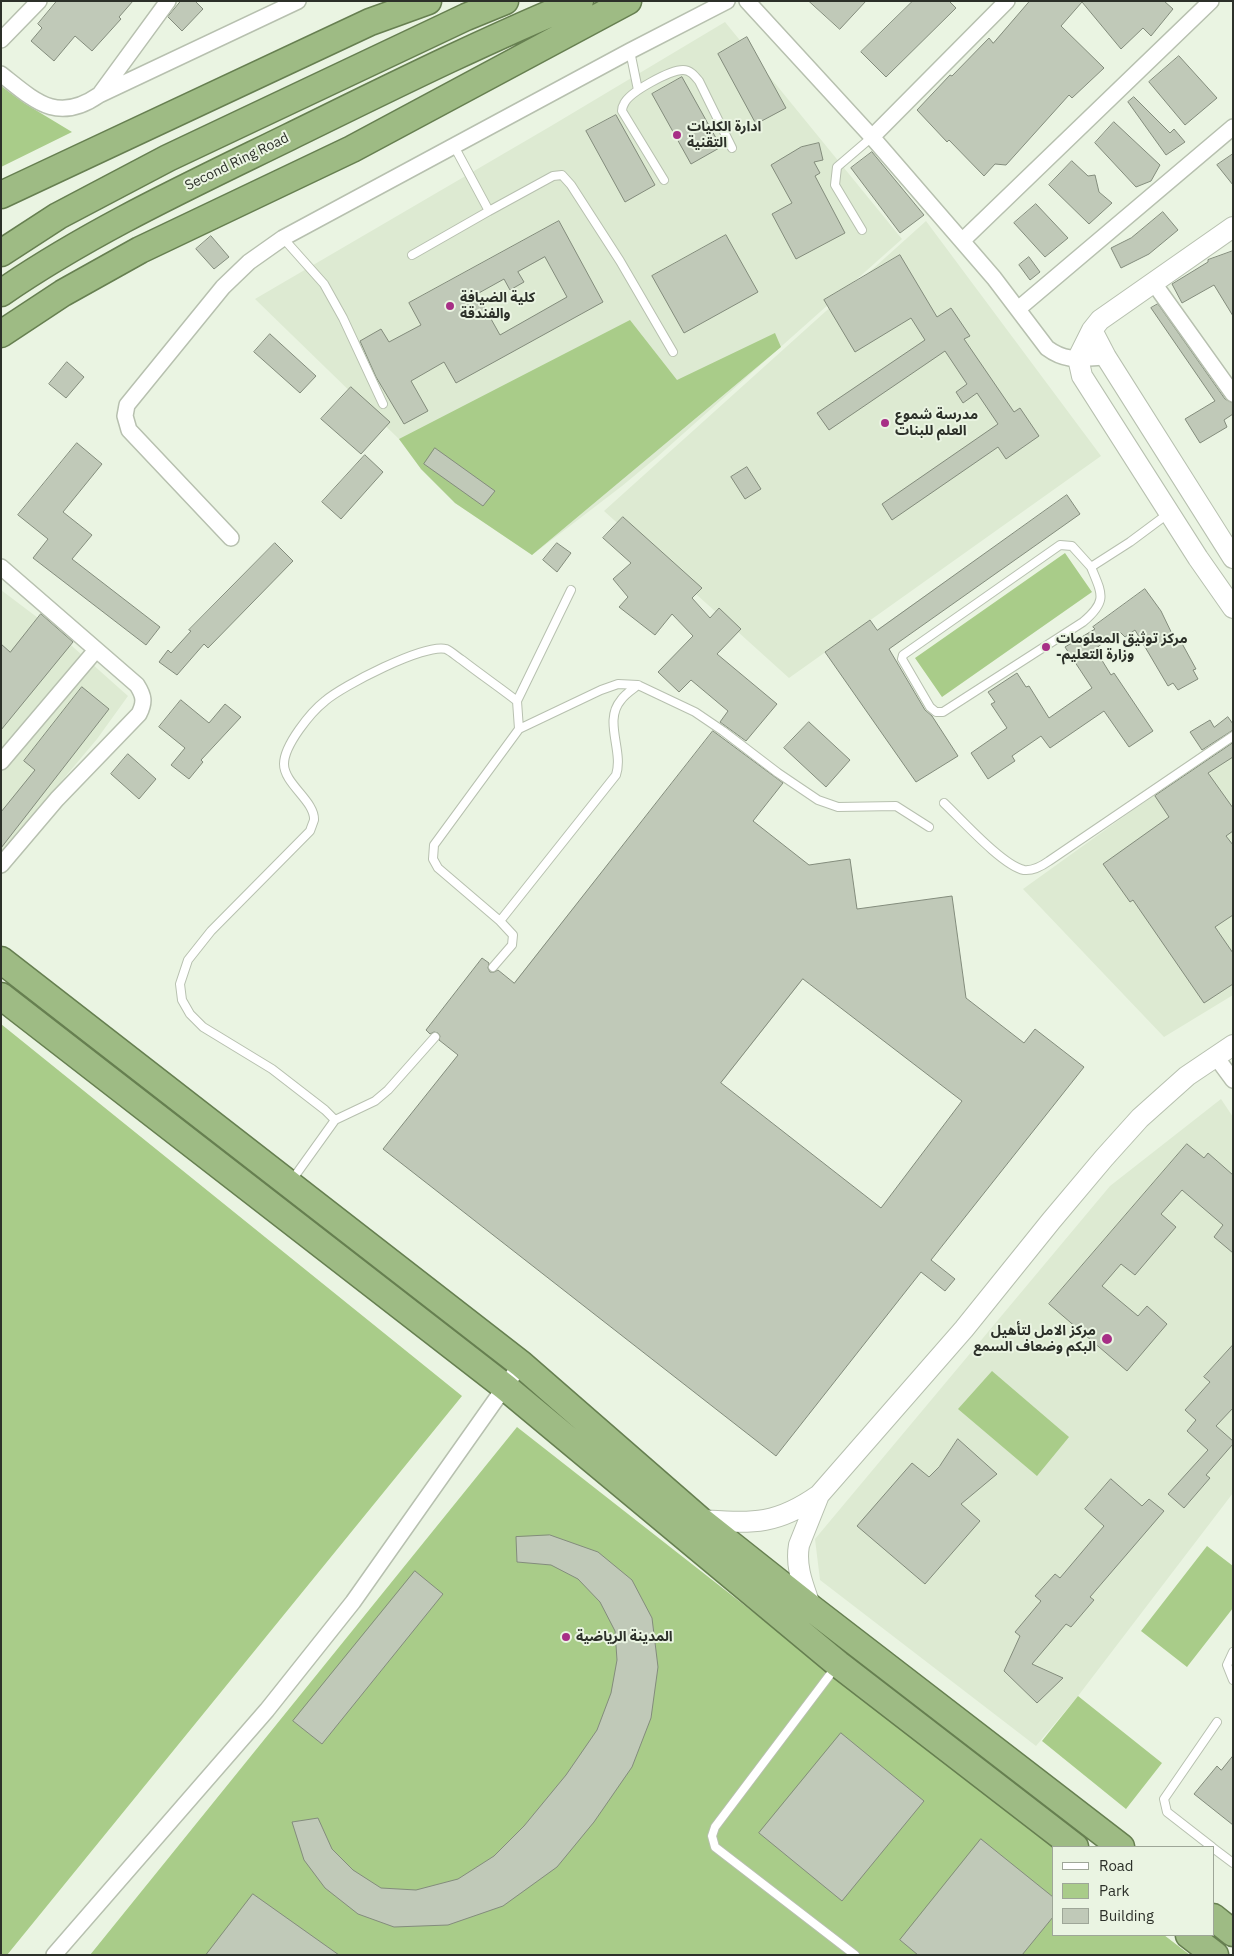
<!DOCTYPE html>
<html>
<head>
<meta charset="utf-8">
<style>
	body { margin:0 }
	#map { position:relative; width:1234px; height:1956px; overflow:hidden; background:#eaf4e2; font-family:"IBM Plex Sans",sans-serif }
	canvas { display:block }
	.frame { position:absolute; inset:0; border:2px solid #2c3029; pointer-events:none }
	.legend { position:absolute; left:1052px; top:1846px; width:162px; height:90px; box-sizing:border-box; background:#eaf4e2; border:1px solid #9ea698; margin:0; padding:6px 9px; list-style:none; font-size:15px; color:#2c3029 }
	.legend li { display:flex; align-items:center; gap:10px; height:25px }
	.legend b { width:25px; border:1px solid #9ea698 }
</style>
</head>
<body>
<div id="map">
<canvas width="1234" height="1956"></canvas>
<div class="frame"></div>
<ul class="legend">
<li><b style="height:6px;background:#fff"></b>Road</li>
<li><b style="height:14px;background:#a9cc89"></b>Park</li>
<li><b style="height:14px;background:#c0c9b8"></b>Building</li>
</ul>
</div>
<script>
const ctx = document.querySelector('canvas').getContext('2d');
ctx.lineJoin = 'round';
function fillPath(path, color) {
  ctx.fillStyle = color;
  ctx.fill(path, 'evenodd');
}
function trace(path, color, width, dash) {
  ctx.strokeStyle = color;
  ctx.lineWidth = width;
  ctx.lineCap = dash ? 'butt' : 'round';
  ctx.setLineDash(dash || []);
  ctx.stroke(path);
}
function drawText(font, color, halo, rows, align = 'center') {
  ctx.font = font + ' "IBM Plex Sans","Noto Sans Arabic",sans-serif';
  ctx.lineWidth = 4;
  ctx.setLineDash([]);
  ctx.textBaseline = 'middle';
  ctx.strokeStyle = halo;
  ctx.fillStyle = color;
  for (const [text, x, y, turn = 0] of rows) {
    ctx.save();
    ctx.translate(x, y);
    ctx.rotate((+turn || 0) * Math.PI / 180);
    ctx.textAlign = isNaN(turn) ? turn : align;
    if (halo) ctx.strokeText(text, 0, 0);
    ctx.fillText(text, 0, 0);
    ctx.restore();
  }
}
const built = new Path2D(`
	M725,22l177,217 -245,218 -35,29 -90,69 -77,-52 -34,-34 -22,-30 -144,-140 296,-173z
	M926,221l175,235 -312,222 -185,-167z
	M1,590l53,40 74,66 -31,43 -96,114z
	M1233,738v257l-69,42 -141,-148z
	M1221,1099l12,18v376l-155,203 -42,50 -216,-166 -5,-41 295,-353z`);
const green = new Path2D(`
	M1,86l23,17 48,29 -71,35z
	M630,320l47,60 98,-47 6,14 -249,208 -77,-52 -34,-34 -22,-30z
	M1065,553l27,39 -150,105 -27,-39z
	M1,1024l461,372 -455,559h-6z
	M992,1371l77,66 -32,39 -79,-67z
	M517,1427l536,420v88h111l26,20h-1100z
	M1207,1546l26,20v42l-46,59 -46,-36z
	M1078,1696l84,67 -36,46 -84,-68z`);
const building = new Path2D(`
	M57,1h76l-14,16 2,2 -29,32 -17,-15 -21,25 -23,-20 11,-13 -4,-4z
	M181,1h14l8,8 -21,22 -14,-14z
	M809,1h57l-26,28z
	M913,1h36l7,7 -70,69 -25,-25z
	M1030,1h134l9,8 -22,27 -8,-8 -22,21 -39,-47 -21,24 43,42 -32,30 -3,-3 -63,70 -11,-1 -11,12 -35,-36 -2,2 -30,-32 33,-35 2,1 37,-38 4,5z
	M747,37l39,71 -30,16 -38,-70z
	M1179,56l38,42 -32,27 -36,-43z
	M682,77l39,70 -30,17 -39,-70z
	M1134,97l36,36 4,-4 11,13 -19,13 -38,-53z
	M616,115l39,70 -30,17 -39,-71z
	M1114,122l46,43 -9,16 -15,6 -41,-44z
	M819,143l4,17 -9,2 6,11 -5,3 30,57 -49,26 -24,-45 20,-11 -21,-38 30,-18z
	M872,152l52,63 -24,18 -49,-65z
	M1233,154v31l-16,-20z
	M1072,161l16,15 7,-1 4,17 13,11 -23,21 -40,-39z
	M1036,204l32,34 -23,19 -31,-34z
	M1163,212l15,18 -29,24 -28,14 -10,-20 20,-10z
	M559,221l44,81 -147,81 -12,-21 -33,19 17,30 -24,13 -28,-47 -16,-36 21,-12 8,13 32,-17 -12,-22zM545,257l22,40 -67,38 -23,-41 27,-15 6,11 14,-8 -6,-10z
	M726,235l32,57 -74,41 -32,-57z
	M211,236l18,21 -15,12 -18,-20z
	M1233,251v65l-19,-31 -32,18 -10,-19 36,-22v-2z
	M900,255l37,62 14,-9 19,28 -6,3 50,73 6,-4 19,28 -33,23 -8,-12 -106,73 -10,-16 116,-80 -21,-31 -14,10 -7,-11 11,-8 -22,-33 -116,79 -12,-17 108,-73 -14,-22 -56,34 -31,-52z
	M1029,257l11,15 -10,8 -11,-15z
	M1158,304l67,95 8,4v11l-9,6 3,7 -27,16 -15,-24 30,-18 -64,-93z
	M270,334l46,42 -16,17 -46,-41z
	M67,362l17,15 -18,21 -17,-14z
	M351,387l39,35 -29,32 -40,-35z
	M77,443l25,21 -39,48 29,23 -20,24 88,68 -14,18 -113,-87 15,-19 -30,-24z
	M435,448l60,43 -12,15 -59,-42z
	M365,455l18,17 -42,47 -19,-17z
	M747,467l14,22 -16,10 -14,-22z
	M1067,495l13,19 -191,135 36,61 7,6 26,40 -42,26 -91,-130 45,-32 7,10z
	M623,517l79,71 -10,10 18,20 9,-10 22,21 -24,25 60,50 -31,37 -26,-19 8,-11 -37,-31 -12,12 -21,-20 35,-36 -21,-22 -17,21 -36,-28 9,-10 -15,-18 18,-16 -28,-25z
	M275,543l18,18 -85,87 -4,-4 -27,31 -18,-13 9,-12 3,3 20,-22 -2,-1z
	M557,543l14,10 -14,19 -14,-12z
	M1145,589l16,22 14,29 4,-2 17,31 -3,1 5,9 -20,11 -5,-7 -5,3 -33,-56 -10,7 -6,-6 -24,18 16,26 3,-2 39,58 -24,16 -25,-36 -54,37 -9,-12 -29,20 3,5 -27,18 -17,-26 36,-25 -16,-24 4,-2 -7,-10 29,-19 9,14 3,-1 20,32 43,-30 -27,-41 30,-18 -2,-2z
	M41,614l32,28 -72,88v-86l9,8z
	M82,687l27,22 -108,139v-36l34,-42 -11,-9z
	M181,700l28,23 16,-19 16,13 -40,43 2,2 -14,17 -18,-14 14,-17 -26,-21z
	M1228,717l5,7v6l-31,20 -12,-18 20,-12 4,7z
	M809,722l41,38 -24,27 -42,-39z
	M713,731l70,52 -30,38 56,44 41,-6 7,50 95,-13 14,102 58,45 11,-14 49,38 -153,193 24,19 -10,12 -24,-19 -145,184 -393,-307 75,-94 -19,-15 1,-4 -2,-3 -4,-1 -4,2 -4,-4 56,-72 7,5 -1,5 2,4h4l4,-2 16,13zM803,979l159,122 -81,107 -160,-125z
	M1233,743v14l-25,16 25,35v23l-7,5 7,9v70l-18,12 18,26v31l-29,19 -71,-103 -3,2 -27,-38 66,-47 -14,-21z
	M128,754l28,25 -17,20 -28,-25z
	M1187,1144l17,14 4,-5 25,22v78l-19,-16 9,-12 -41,-35 -21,24 15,13 -41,48 -14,-11 -19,22 36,30 9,-10 20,18 -40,47 -78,-67z
	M1233,1345v63l-17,18 17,15v3l-27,31 4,3 -26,30 -16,-14 40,-44 -21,-19 9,-11 -11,-10 25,-28 -6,-5z
	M958,1439l39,35 -36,30 19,17 -55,63 -68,-58 55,-63 17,14 10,-10z
	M1111,1479l31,27 7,-7 15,12 -74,86 4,3 -23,27 -5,-3 -34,40 31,14 -26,25 -33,-32 16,-35 -5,-4 26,-31 -6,-5 20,-22 5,4 44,-52 -19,-17z
	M550,1535l48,17 34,28 20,38 6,49 -7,51 -19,49 -38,55 -37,45 -54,39 -55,19 -54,2 -36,-13 -33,-26 -21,-28 -12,-38 26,-4 14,31 21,21 28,18 35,2 42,-11 36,-23 30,-30 42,-51 31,-45 14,-37 6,-33 -2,-29 -15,-29 -22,-23 -27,-14 -34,-3 -1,-25z
	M415,1571l28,23 -121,150 -29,-23z
	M841,1733l83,68 -82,100 -83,-68z
	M1233,1756v69l-39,-31 23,-28 4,4z
	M981,1839l72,58v20l-31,38h-104l-18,-15z
	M253,1894l86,61h-133z`);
const service = new Path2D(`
	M630,51l8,39
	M454,146l35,65 64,-35 9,-1 9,10 49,76 53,91
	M664,180l-42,-69c0,-3 0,-4 2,-7 5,-12 46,-34 59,-34 7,0 11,5 16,11l33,67
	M862,230l-27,-45 2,-18 35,-30
	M283,238l41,46 19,34 40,86
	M412,255l77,-44
	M1091,567l-19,-21 -12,-1 -157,110 -1,4 28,48 6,5h7l140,-90c25,-21 19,-28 8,-55l39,-25 39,-29
	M517,701l54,-111
	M519,729l82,-39 17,-6 20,1
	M944,803c17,16 59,63 80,67 9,1 18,-4 25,-9l184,-125
	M493,967l19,-22 1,-10 -13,-14 116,-146c8,-24 -13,-54 5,-75 4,-6 12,-11 17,-15l57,27 28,19 55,42 40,27 20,7 58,-1 33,21
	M335,1120l40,-19 13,-11 47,-53
	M292,1180l43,-60 -10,-10 -53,-41 -69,-42 -13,-13 -8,-14 -2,-16 8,-24 23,-29 99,-100c1,-3 3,-8 4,-11 1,-19 -30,-36 -30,-56 0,-19 27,-52 41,-63 17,-15 100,-58 121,-52 5,2 11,8 16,11 18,14 37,27 55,41l2,28 -85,116 -1,14 5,9 62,53
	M1233,1652l-6,13 6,15
	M835,1668l-120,159 -3,9 3,11 140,108
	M1212,1847l-45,-35 -3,-13 53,-77
	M1213,1848l20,15`);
const minor = new Path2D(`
	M747,1l125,136 122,141 53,70c20,15 35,10 59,9
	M1,40l38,-39
	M1,74c34,27 56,50 98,21l199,-94
	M100,94l68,-93
	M872,137l135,-136
	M962,241l249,-240
	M1153,282l80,112
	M1018,309l215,-182
	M231,538l-102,-108 -4,-14 2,-11 96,-118 26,-25 34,-24 347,-187 97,-50
	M1,567l136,118c7,11 8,17 2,29l-82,85 -56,66
	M1,762l95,-112
	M1216,1057l17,23
	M54,1955l213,-245 86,-108 168,-238`);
const tertiary = new Path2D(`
	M1233,227l-133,93 -8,10 -14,28 4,18 116,182 35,50
	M1092,330l14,27 127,201
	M700,1520c52,3 75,6 119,-25l145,-166 87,-108 53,-63 36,-40 47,-42 46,-31
	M811,1608c-7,-21 -16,-40 -12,-63l20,-50`);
const trunk = new Path2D(`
	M1,195l369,-173 58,-21
	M1,253l57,-37 110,-58 298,-141 39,-16
	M1,293c90,-62 190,-108 288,-156 96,-47 192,-95 291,-136
	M1,334l62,-41 77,-43 212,-101 276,-148
	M1,960l520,404 179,156 111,88 310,239
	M1,996l504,391 333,277 237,183
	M1213,1917l20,16
	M1189,1935l26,20`);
const markers = [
	[677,135,5,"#a72f86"],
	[450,306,5,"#a72f86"],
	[885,423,5,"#a72f86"],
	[1046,647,5,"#a72f86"],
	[1107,1339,6,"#a72f86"],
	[566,1637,5,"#a72f86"]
];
const poiNames = [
	["ادارة الكليات",687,127],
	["التقنية",687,143],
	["كلية الضيافة",460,298],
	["والفندقة",460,314],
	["مدرسة شموع",895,415],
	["العلم للبنات",895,431],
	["مركز توثيق المعلومات",1056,639],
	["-وزارة التعليم",1056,655],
	["مركز الامل لتأهيل",1096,1331,"right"],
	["البكم وضعاف السمع",1096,1347,"right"],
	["المدينة الرياضية",576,1637]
];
const streetNames = [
	["Second Ring Road",237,162,-26]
];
fillPath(built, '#ddead2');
fillPath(green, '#a9cc89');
fillPath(building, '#c0c9b8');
trace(building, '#838c7c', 1);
trace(service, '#b7c0af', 10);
trace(minor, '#b7c0af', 18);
trace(tertiary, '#b7c0af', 22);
trace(trunk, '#667f50', 29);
trace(service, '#fff', 8);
trace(minor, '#fff', 15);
trace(tertiary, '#fff', 20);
trace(trunk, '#9ebb84', 26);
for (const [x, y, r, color] of markers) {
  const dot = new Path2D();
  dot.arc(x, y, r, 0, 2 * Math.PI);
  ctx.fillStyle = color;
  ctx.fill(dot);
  trace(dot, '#eaf4e2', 2);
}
drawText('bold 14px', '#2c3029', '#eaf4e2', poiNames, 'left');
drawText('14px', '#2c3029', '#eaf4e2', streetNames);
</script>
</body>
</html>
